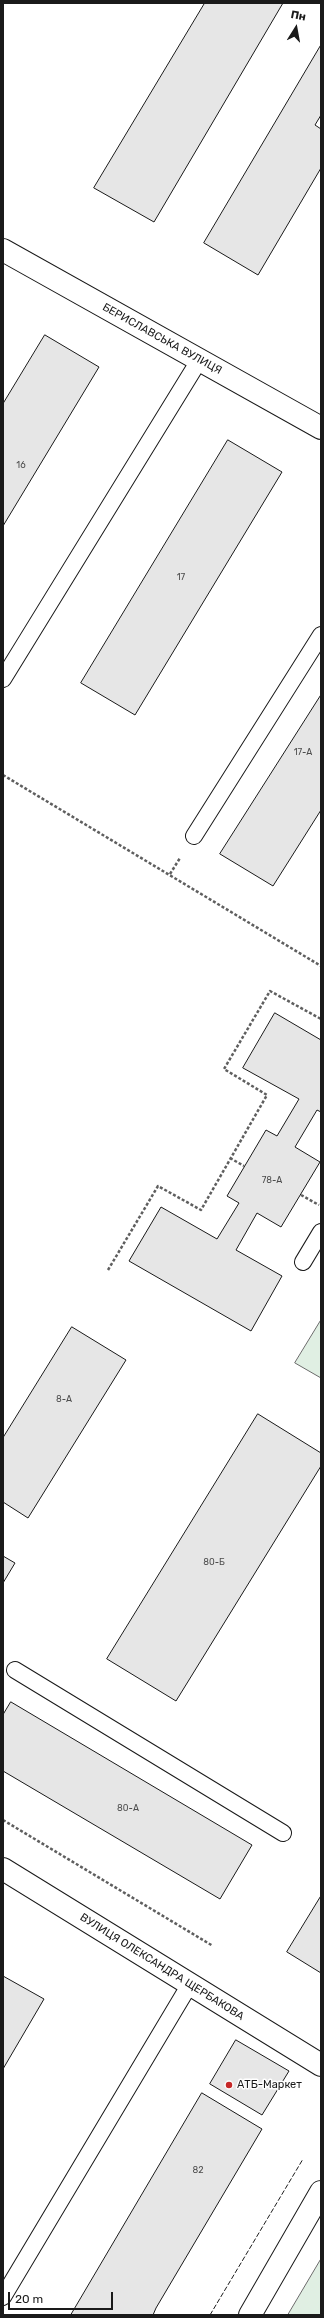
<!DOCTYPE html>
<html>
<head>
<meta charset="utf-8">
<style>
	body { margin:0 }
	#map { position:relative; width:324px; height:2318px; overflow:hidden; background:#fff; font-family:Rubik,sans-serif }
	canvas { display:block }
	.frame { position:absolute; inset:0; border:4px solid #1a1a1a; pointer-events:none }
	.north { position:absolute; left:276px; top:8px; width:40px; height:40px; -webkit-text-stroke:3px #fff; paint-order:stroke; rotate:11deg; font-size:11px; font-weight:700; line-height:16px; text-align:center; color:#1a1a1a }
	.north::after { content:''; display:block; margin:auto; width:14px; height:18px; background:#1a1a1a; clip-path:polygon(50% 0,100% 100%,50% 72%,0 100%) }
	.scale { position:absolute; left:8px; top:2292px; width:105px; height:18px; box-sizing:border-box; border:2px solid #1a1a1a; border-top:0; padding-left:5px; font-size:12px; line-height:14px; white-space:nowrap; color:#1a1a1a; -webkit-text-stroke:3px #fff; paint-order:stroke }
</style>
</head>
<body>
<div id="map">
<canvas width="324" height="2318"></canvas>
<div class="frame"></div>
<div class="north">Пн</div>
<div class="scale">20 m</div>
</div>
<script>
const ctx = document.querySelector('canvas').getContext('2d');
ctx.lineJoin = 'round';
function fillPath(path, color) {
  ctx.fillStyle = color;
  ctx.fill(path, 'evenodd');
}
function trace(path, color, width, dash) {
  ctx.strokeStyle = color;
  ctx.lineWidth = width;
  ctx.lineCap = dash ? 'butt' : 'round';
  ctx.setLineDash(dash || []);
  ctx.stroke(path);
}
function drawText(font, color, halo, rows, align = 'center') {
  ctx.font = font + ' Rubik,sans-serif';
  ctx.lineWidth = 3;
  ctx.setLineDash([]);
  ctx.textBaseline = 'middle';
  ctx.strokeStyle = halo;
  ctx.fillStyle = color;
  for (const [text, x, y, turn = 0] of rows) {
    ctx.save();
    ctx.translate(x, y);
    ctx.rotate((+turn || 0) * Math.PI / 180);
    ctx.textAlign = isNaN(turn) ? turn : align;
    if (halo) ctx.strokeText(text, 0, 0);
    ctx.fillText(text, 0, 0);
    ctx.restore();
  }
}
const green = new Path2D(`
	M321,1320v58l-26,-15z
	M321,2259v56h-33z`);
const building = new Path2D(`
	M205,3h78l-129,219 -60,-34z
	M321,45v70l-6,10 6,4v39l-63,107 -54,-32z
	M45,335l54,32 -96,159v-122z
	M228,440l54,32 -147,243 -54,-32z
	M321,695v115l-48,76 -53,-32z
	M275,1013l46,27v72l-4,-2 -22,37 25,15 -39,65 -24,-14 -21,37 46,26 -31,55 -122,-70 32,-54 56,32 22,-36 -12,-7 39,-66 11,6 22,-37 -56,-31z
	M72,1327l54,33 -98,158 -25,-16v-64z
	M258,1414l63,39v13l-145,235 -69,-42z
	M3,1556l12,7 -12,20z
	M11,1702l241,143 -32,54 -217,-128v-56z
	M321,1896v77l-34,-21z
	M3,1976l41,23 -41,70z
	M236,2040l53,31 -27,44 -52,-31z
	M202,2093l60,36 -106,179 -3,7h-82z`);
const path = new Path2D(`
	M3,775l318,191
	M170,874l10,-16
	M230,1158l14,8
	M301,1195l18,10
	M108,1270l50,-84 43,24 66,-115 -43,-26 46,-78 51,28
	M3,1820l210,126`);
const service = new Path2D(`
	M3,679l197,-320
	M194,836l127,-201
	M303,1262l18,-30
	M15,1670l268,163
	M3,2297l187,-313`);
const minor = new Path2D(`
	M3,250l318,178
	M3,1869l318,196`);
const primary = new Path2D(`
	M250,2315l71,-123`);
const fence = new Path2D(`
	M210,2315l93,-156`);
const markers = [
	[229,2085,4,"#c62828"]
];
const numberNames = [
	["16",21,465],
	["17",181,577],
	["17-А",303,752],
	["78-А",272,1180],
	["8-А",64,1399],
	["80-Б",214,1562],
	["80-А",128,1808],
	["82",198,2170]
];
const streetNames = [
	["БЕРИСЛАВСЬКА ВУЛИЦЯ",162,339,29],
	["ВУЛИЦЯ ОЛЕКСАНДРА ЩЕРБАКОВА",162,1967,32]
];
const poiNames = [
	["АТБ-Маркет",237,2085]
];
fillPath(green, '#e0efe3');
trace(green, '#6a6a6a', 1);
fillPath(building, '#e6e6e6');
trace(building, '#1a1a1a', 1);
trace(service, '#1a1a1a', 18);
trace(minor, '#1a1a1a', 24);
trace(primary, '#1a1a1a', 24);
trace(path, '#5f5f5f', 2.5, [3, 2]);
trace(service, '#fff', 16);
trace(minor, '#fff', 22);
trace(primary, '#fff', 22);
trace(fence, '#1a1a1a', 1, [5, 2]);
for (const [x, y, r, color] of markers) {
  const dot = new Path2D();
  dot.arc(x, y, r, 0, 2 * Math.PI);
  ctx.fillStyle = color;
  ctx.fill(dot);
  trace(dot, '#fff', 1.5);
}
drawText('9px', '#4d4d4d', null, numberNames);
drawText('11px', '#1a1a1a', '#fff', streetNames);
drawText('11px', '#1a1a1a', '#fff', poiNames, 'left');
</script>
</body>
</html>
